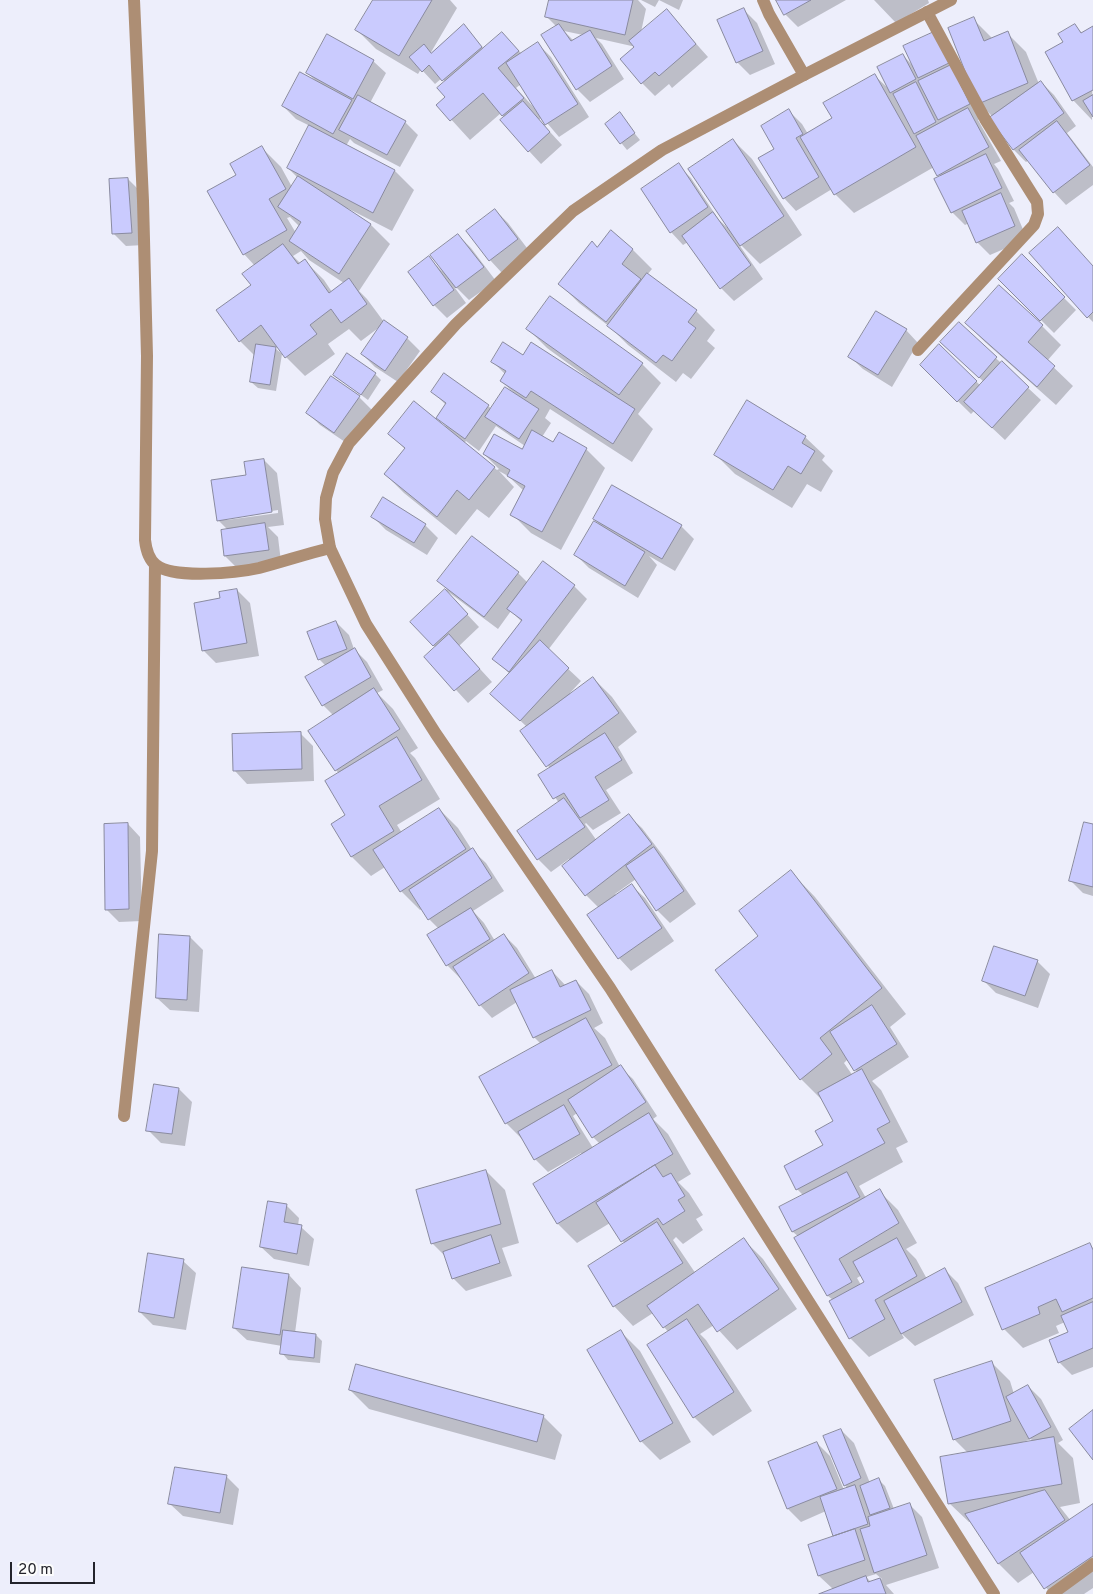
<!DOCTYPE html>
<style>
body{margin:0}
#map{position:relative;width:1093px;height:1594px;overflow:hidden;background:#edeefb;font-family:Overpass,sans-serif}
canvas{display:block}
.scale{position:absolute;left:10px;top:1562px;width:85px;height:22px;box-sizing:border-box;border:2px solid #23232b;border-top:0;padding-left:6px;font-size:15px;line-height:18px;white-space:nowrap;color:#23232b;-webkit-text-stroke:4px #fcfcfc;paint-order:stroke}
</style>
<div id="map">
<canvas width="1093" height="1594"></canvas>
<div class="scale">20 m</div>
</div>
<script>
const c = document.querySelector('canvas').getContext('2d');
c.lineJoin = 'round';
function paint(path, color) {
  c.fillStyle = color;
  c.fill(path, 'evenodd');
}
function strokePath(path, color, width, dash) {
  c.strokeStyle = color;
  c.lineWidth = width;
  c.lineCap = dash ? 'butt' : 'round';
  c.setLineDash(dash || []);
  c.stroke(path);
}
const shadow = new Path2D(`
 M374,0h76l7,8 -27,46 34,-28 20,23 18,-15 20,20 16,-10 13,13 38,60 -30,20 -17,-20 -3,3 23,25 -21,19 -12,-13 -28,-38 -31,27 -32,-35 8,-8 -1,-15 -3,-4 -7,6 -14,-15 -3,5 -42,-25 -19,-19zM521,84l16,27 -21,-23z
 M550,0h88l8,9 -5,23 26,-21 41,46 -36,31 -3,-4 -14,12 -13,-13 -6,-36 -40,-9 6,6 22,35 -34,23 -13,-13 -20,-62 -10,-10zM564,31l19,4 -9,6z
 M641,0h18l-4,7z
 M659,0h24l-4,10z
 M778,0h68l-48,27 -13,-13z
 M874,0h54l1,3 -33,20z
 M744,10l13,13 18,41 -25,11 -13,-13z
 M973,19l19,19 15,-5 19,19 13,32 2,-2 13,13 22,31 -9,7 26,34v18l-27,20 -12,-13 -25,-32 -3,2 -12,-12 -21,-33 -14,-14z
 M1075,26l7,7 11,-6 -1,93 -19,-20 -26,-47 18,-10z
 M935,32l47,85 -4,3 23,41 -7,3 4,5 16,32 -5,2 5,5 13,31 -37,16 -13,-13 -8,-19 -4,2 -13,-13 -11,-34 -7,-11 -80,46 -19,-19 -3,-5 -36,22 -12,-13 -8,-49 13,-38 13,13 6,10 26,-15 40,-44 16,15 13,-35 9,10z
 M373,61l13,12 -16,30 35,19 13,13 -18,32 -46,-24 -4,-4 -4,7 49,25 19,19 -22,41 -45,-23v1l24,16 19,19 -31,47 8,8 17,23 23,16 13,13 -22,31 -23,-15 -13,-13 19,-28 -20,15 -12,-12 -21,15 7,10 -30,22 -19,-19 -8,-11 -3,2 7,6 -6,37 -18,-3 -7,-6 5,-25 -16,-16 15,-75 -11,-12 -6,-79 24,-27 19,19 11,20 6,-9 -10,-10 22,-42 -14,-7 -13,-13 32,-26 -8,-7zM290,217l10,10 -4,6 -9,-15zM301,251l8,9 35,23 -12,9 -8,-12 -19,-19 -4,3 -8,-8z
 M619,114l21,26 -13,10 -21,-26z
 M733,140l19,19 50,76 -42,29 -19,-19 -1,1 23,33 -29,22 -13,-13 -33,-46 -5,3 -12,-13 7,-67 13,13 28,42 11,10z
 M128,179l13,13 3,53 -18,1 -13,-13z
 M495,210l13,13 22,29 -28,21 -12,-13z
 M611,232l22,18 19,19 -5,6 49,36 19,19 -8,11 8,7 -24,31 -8,-6 -7,9 -48,-37 -18,-18 -31,-24 -19,-19 38,-36z
 M458,235l13,13 25,33 -27,19 -13,-13 -1,1 11,15 -19,15 -13,-13 -5,-47 13,13z
 M1022,256l54,54 -22,23 -54,-54z
 M1093,267v55l-5,-5z
 M966,323l76,3 19,19 -14,16 26,25 -17,19 -71,-63z
 M959,324l82,76 -36,40 -31,-29 -3,3 -50,-49 18,-19 42,40 3,-4 -29,-27z
 M528,329l114,35 19,19 -23,31 15,15 -21,33 -82,-53 -5,9 6,5 -9,14 12,7 32,5 19,19 -44,82 -30,-17 -19,-19 12,-23 -16,-15 -9,-5 15,16 -25,31 -12,-9 -21,26 -52,-42 -19,-19 20,-25 -15,-15 56,-8 -9,-8 9,-13 -14,-14 12,-17 48,35 22,-16 -13,-12 4,-7 -13,-13 31,-5 71,28 1,-1 -48,-35zM496,426l29,20 -3,4 -38,4 15,15 -2,1 -33,-27 2,-2 13,10z
 M906,330l12,13 -26,44 -29,-18 -13,-12z
 M375,374l6,6 -13,20 -34,-25z
 M359,397l13,13 -24,34 -28,-19 -13,-13z
 M748,402l57,35 20,19 -3,4 11,11 -12,21 -14,-8 -15,24 -57,-34 -19,-19z
 M264,460l13,13 7,52 -16,2 10,10 3,25 -43,7 -13,-13 -3,-25 6,-1 -10,-10 29,-44zM278,510v3l-51,7v-2z
 M373,517l52,8 13,13 -11,17 -41,-25z
 M594,519l87,7 13,13 -19,32 -26,-15 8,9 -19,33 -49,-30 -13,-13 25,-29z
 M543,563l31,23 13,13 -39,51 33,31 -11,12 1,1 22,-16 19,19 25,35 -19,15 15,26 -27,17 15,23 -28,17 -7,-7 -1,1 12,17 32,-25 13,12 22,29 32,47 -26,19 -13,-13 -21,-31 -21,15 2,2 15,-10 13,12 29,43 -43,30 -12,-13 -20,-50 -13,-13 -17,-36 -18,13 -13,-13 -19,-28 40,-28 -19,-28 10,-6 -23,-42 -22,-21 5,-32 -16,-15 28,-37 -11,-11 -13,18 -51,-38 -1,1 33,35 -20,19 33,36 -24,21 -42,-46 10,-9 -24,-26 35,-33 -8,-8 79,-8 10,10z
 M237,590l13,13 9,53 -43,7 -13,-13 18,-51z
 M336,622l13,13 5,14 13,13 16,28 -6,3 16,16 25,39 -8,5 5,5 25,41 -43,26 5,8 37,-24 19,19 14,22 14,13 18,28 -31,20 11,12 11,18 9,-6 13,13 19,31 16,-8 14,15 10,-5 13,13 14,29 -9,5 11,10 15,29 13,12 24,37 -4,3 15,15 23,40 -13,8 11,11 14,22 -7,4 7,11 -20,14 -7,-7 -3,3 23,34 48,-34 19,19 34,50 -60,41 -23,-25 -14,9 6,6 46,71 -39,25 -19,-19 -25,-84 -16,-20 -20,13 -19,-20 -24,-39 35,-23 -15,-21 -33,20 -19,-19 -24,-40 48,-29 -1,-2 -33,19 -13,-13 -10,-17 -19,-19 35,-79 -7,-7 -17,-35 -25,16 -12,-13 -19,-28 -1,1 -13,-13 -8,-36 -10,-10 -7,-10 -2,1 -19,-19 -16,-24 -14,9 -19,-19 -19,-33 14,-9 -8,-41 -3,-4 -2,-54 -11,-11 3,-39 -7,-7zM577,1113l16,24 7,7 -7,4 -20,-32z
 M300,733l13,13 1,35 -67,3 -12,-13z
 M128,824l12,13 2,84 -23,1 -13,-13z
 M1093,826v70l-10,-3 -13,-13z
 M791,872l24,25 91,117 -16,13 19,30 -37,24 9,9 27,52 -12,6 7,14 -44,24 7,12 13,-7 19,19 19,33 -11,6 10,10 11,20 18,-9 13,13 16,32 -59,31 -14,-13 3,5 -35,19 -19,-19 -17,-38 -5,-4 -32,-57 3,-2 -6,-5 -12,-24 23,-12 -7,-7 27,-43 10,-24 -9,-19 -24,-24 -41,-143zM848,1059l10,14 -5,3 -9,-13zM862,1275l4,7 -5,3 -4,-7z
 M190,937l13,13 -4,62 -29,-2 -13,-12z
 M1037,961l13,13 -12,34 -42,-15 -13,-13z
 M179,1089l13,13 -7,44 -24,-3 -13,-13z
 M486,1171l19,19 14,53 -17,5 10,28 -46,15 -13,-13 -6,-20 -15,-15z
 M286,1205l13,13 -1,8 3,1 13,12 -5,27 -35,-7 -13,-12z
 M1090,1245l3,3v119l-21,8 -12,-12 -9,-22 19,-8 -5,-11 -9,4 3,7 -36,15 -19,-19z
 M183,1261l13,12 -10,57 -33,-5 -13,-13z
 M289,1275l12,13 -6,45 21,2 6,6 -2,22 -32,-3 -6,-7v-7l-35,-6 -13,-12z
 M621,1332l19,19 51,91 -31,18 -19,-19z
 M991,1362l19,19 4,13 14,-8 13,13 22,41 -5,3 15,15 7,45 -20,4 11,14 22,-15v82l-9,6h-33l-17,-22 -16,11 -19,-19 -28,-42h-2l-20,-19 19,-50 -14,-14zM1031,1439l2,3 -12,2v-1z
 M350,1390l193,26 19,19 -7,25 -186,-51z
 M841,1430l13,13 16,40 9,-3 6,6 9,23 15,-5 13,13 17,51 -53,17 8,9h-73l12,-5 -14,-13 -10,-30 26,-9 -9,-26 -25,11 -13,-13 -18,-46 47,-20 13,13 14,34 4,-1 -3,-4zM876,1574l6,5 -11,3 -5,-5z
 M226,1476l13,13 -6,36 -50,-9 -13,-12z`);
const building = new Path2D(`
 M373,0h59l-33,56 -44,-26z
 M549,0h84l-8,35 -80,-18z
 M776,0h35l-27,15z
 M744,8l19,43 -27,12 -19,-43z
 M667,9l29,35 -37,32 -4,-4 -14,12 -21,-25 14,-12 -5,-6z
 M974,17l10,24 24,-10 20,52 -50,21 -30,-76z
 M464,24l18,23 -40,34 -13,-16 -7,7 -13,-15 15,-13 7,9z
 M559,24l12,17 19,-11 22,36 -36,24 -35,-55z
 M1075,24l6,9 12,-7v64l-21,11 -27,-49 18,-10 -5,-8z
 M936,31l15,31 -33,16 -15,-32z
 M502,32l17,19 -21,17 26,30 -22,18 -19,-23 -33,28 -14,-16 9,-8 -8,-9z
 M327,34l47,26 -21,39 -47,-26z
 M538,42l40,62 -33,21 -39,-62z
 M903,54l13,25 -26,14 -13,-26z
 M951,65l19,39 -32,16 -20,-39z
 M300,72l52,28 -19,34 -51,-28z
 M875,74l41,73 -82,48 -34,-58 32,-19 -9,-15z
 M1041,81l23,32 -51,37 -24,-32z
 M916,82l20,40 -22,12 -21,-40z
 M358,95l48,26 -19,34 -48,-25z
 M1093,95v22l-10,-16z
 M523,101l27,31 -22,20 -28,-32z
 M968,108l21,39 -52,29 -21,-40z
 M789,109l14,25 -7,4 23,39 -36,22 -25,-41 16,-9 -13,-23z
 M620,112l15,21 -15,11 -15,-20z
 M1057,121l33,44 -37,28 -34,-43z
 M309,125l86,45 -22,43 -86,-45z
 M733,139l51,77 -44,30 -52,-77z
 M262,146l24,43 -17,10 18,31 -44,25 -36,-64 29,-16 -6,-11z
 M986,154l16,34 -51,25 -17,-34z
 M679,163l29,44 -38,26 -29,-44z
 M298,176l73,48 -32,50 -50,-33 12,-19 -23,-15z
 M128,178l4,55 -20,1 -3,-55z
 M1001,193l14,33 -39,17 -14,-32z
 M495,209l23,30 -29,22 -23,-30z
 M713,212l38,53 -31,24 -38,-53z
 M1058,227l35,39v46l-6,6 -58,-65z
 M611,230l22,19 -11,15 19,15 -35,43 -48,-38 34,-43 5,6z
 M458,234l26,33 -28,21 -26,-33z
 M283,244l15,20 7,-5 24,34 20,-15 18,26 -26,19 -10,-14 -21,16 7,9 -32,24 -24,-33 -22,17 -23,-32 35,-25 -9,-11z
 M1022,254l43,43 -25,24 -42,-42z
 M429,256l25,34 -21,16 -25,-34z
 M647,273l50,37 -9,12 8,6 -24,33 -9,-6 -7,8 -49,-37z
 M999,285l44,40 -15,17 27,24 -18,21 -72,-64z
 M550,296l93,67 -24,32 -93,-66z
 M876,311l31,18 -29,46 -30,-18z
 M384,320l24,17 -23,34 -24,-17z
 M959,322l38,35 -18,21 -39,-36z
 M503,342l20,13 8,-13 104,67 -22,35 -82,-53 -5,7 -26,-17 6,-10 -15,-9z
 M256,344l20,3 -6,38 -20,-3z
 M939,344l38,37 -20,21 -37,-37z
 M347,353l29,20 -15,22 -28,-20z
 M1002,361l27,26 -37,41 -28,-26z
 M444,373l45,32 -24,34 -29,-21 10,-15 -15,-11z
 M331,376l29,20 -26,37 -28,-20z
 M505,387l34,22 -20,30 -34,-22z
 M747,400l59,36 -4,7 13,8 -14,23 -13,-8 -15,24 -59,-35z
 M414,401l81,66 -26,33 -12,-10 -20,27 -53,-43 21,-26 -17,-14z
 M532,430l21,12 6,-10 28,16 -45,84 -32,-17 15,-29 -18,-10 3,-6 -27,-16 11,-20 28,15z
 M264,459l8,53 -55,9 -6,-41 35,-5 -2,-13z
 M612,485l70,40 -20,34 -69,-40z
 M383,497l43,27 -12,19 -43,-26z
 M594,521l51,31 -20,34 -51,-31z
 M265,523l4,27 -45,6 -3,-26z
 M472,536l47,36 -35,45 -47,-36z
 M543,561l32,24 -66,87 -17,-13 30,-39 -15,-11z
 M237,589l10,54 -45,8 -8,-48 26,-5 -1,-6z
 M445,589l23,25 -35,32 -23,-24z
 M336,621l11,28 -29,11 -11,-28z
 M449,634l31,35 -26,22 -30,-34z
 M540,640l29,28 -49,53 -30,-27z
 M355,648l16,29 -49,29 -17,-29z
 M593,677l26,36 -73,54 -26,-36z
 M374,688l26,41 -65,42 -27,-40z
 M301,732l1,37 -69,2 -1,-37z
 M605,733l17,27 -27,17 14,23 -29,18 -16,-25 -11,6 -15,-24z
 M397,737l25,43 -43,26 15,25 -43,26 -20,-33 14,-9 -20,-34z
 M564,798l21,29 -48,33 -20,-29z
 M439,808l27,41 -66,43 -27,-42z
 M629,814l23,30 -67,52 -23,-30z
 M1084,822l9,2v63l-24,-6z
 M128,823l1,86 -24,1 -1,-86z
 M654,847l30,44 -28,20 -30,-45z
 M473,848l19,30 -64,42 -19,-30z
 M791,870l91,118 -62,50 12,16 -32,26 -85,-110 43,-34 -19,-25z
 M632,884l30,44 -44,31 -31,-44z
 M471,908l19,31 -44,27 -19,-31z
 M159,934l31,2 -3,64 -31,-2z
 M504,934l25,39 -50,33 -26,-39z
 M994,946l44,14 -13,36 -43,-15z
 M552,970l8,17 16,-7 15,30 -58,28 -23,-48z
 M872,1005l25,39 -43,27 -24,-39z
 M586,1018l26,47 -107,59 -26,-47z
 M621,1065l25,37 -54,36 -24,-38z
 M862,1069l28,53 -13,7 8,14 -89,47 -12,-24 39,-21 -8,-14 18,-10 -15,-28z
 M154,1084l25,4 -7,46 -26,-3z
 M564,1105l16,29 -46,26 -16,-28z
 M649,1113l24,41 -116,70 -24,-40z
 M655,1165l8,12 8,-4 14,23 -7,4 7,11 -22,14 -5,-7 -37,24 -25,-39z
 M486,1170l15,54 -70,20 -15,-54z
 M847,1172l13,25 -68,35 -13,-25z
 M880,1189l19,34 -60,36 13,23 -25,14 -33,-58z
 M268,1201l19,3 -3,18 18,3 -5,29 -37,-7z
 M657,1222l26,41 -70,44 -25,-41z
 M491,1235l9,28 -48,16 -9,-27z
 M744,1238l35,51 -62,43 -19,-28 -35,24 -16,-22z
 M897,1238l20,38 -42,24 10,19 -36,20 -20,-38 35,-19 -11,-20z
 M1090,1243l3,7v48l-31,14 -6,-13 -18,8 2,7 -38,16 -17,-42z
 M148,1253l36,6 -10,59 -35,-6z
 M242,1267l47,7 -9,61 -47,-7z
 M945,1268l17,34 -61,32 -17,-33z
 M1093,1302v46l-35,15 -9,-23 19,-8 -7,-16z
 M687,1319l47,73 -41,26 -46,-73z
 M283,1330l33,4 -2,24 -34,-4z
 M621,1330l52,93 -33,19 -53,-92z
 M992,1361l19,60 -58,19 -19,-60z
 M356,1364l188,51 -7,27 -188,-52z
 M1028,1385l23,42 -22,12 -23,-42z
 M1093,1410v50l-24,-31z
 M841,1429l20,49 -17,8 -21,-50z
 M1054,1437l8,47 -114,20 -8,-47z
 M817,1442l20,47 -50,20 -19,-47z
 M175,1467l52,8 -7,38 -52,-9z
 M879,1478l11,30 -20,7 -10,-29z
 M855,1485l13,39 -35,12 -13,-39z
 M1045,1490l20,30 -67,44 -33,-50z
 M910,1503l17,52 -53,18 -14,-44 10,-3 -2,-9z
 M1093,1504v52l-49,33 -24,-36z
 M855,1529l10,31 -47,16 -10,-31z
 M866,1576l2,6 12,-4 6,16h-67z`);
const minor = new Path2D(`
 M134,0l9,201 4,155 -2,184c1,9 3,19 11,25 17,14 81,8 103,3 23,-6 47,-14 71,-20
 M763,0l6,14 35,61
 M918,350l116,-125 4,-11 -1,-12 -52,-83 -58,-107
 M124,1116l28,-265 3,-287
 M1052,1594l41,-30`);
const tertiary = new Path2D(`
 M951,0l-147,75 -142,75 -89,61 -117,113 -107,119 -16,30 -7,25 -1,21 5,29 36,76 70,110 174,254 384,606`);
paint(shadow, '#0003');
paint(building, '#cacbfe');
strokePath(building, '#898a9f', 1);
strokePath(minor, '#ad8e74', 12);
strokePath(tertiary, '#ad8e74', 12);
</script>
